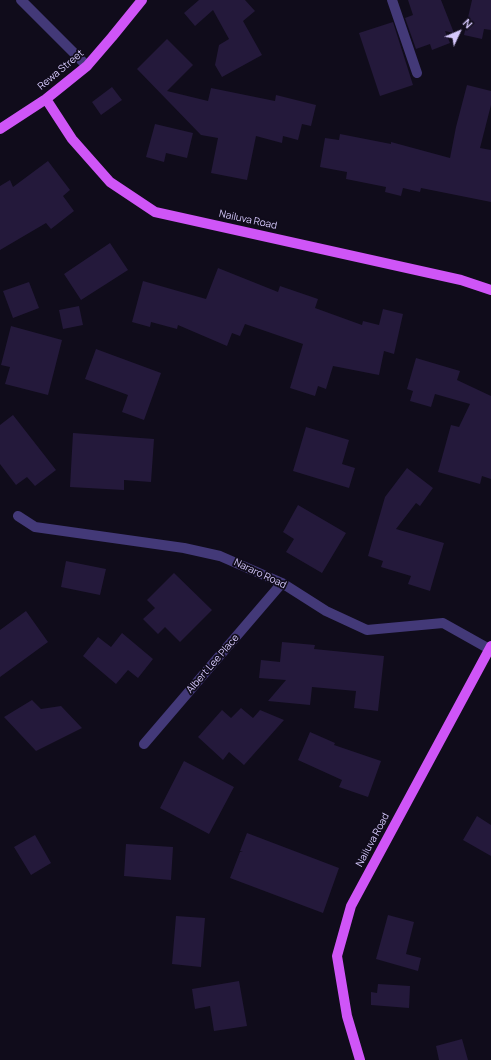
<!DOCTYPE html>
<style>
body{margin:0}
#map{position:relative;width:491px;height:1060px;overflow:hidden;background:#100c1b;font-family:Manrope,sans-serif}
canvas{display:block}
.north{position:absolute;left:439px;top:12px;width:40px;height:40px;-webkit-text-stroke:3px #100c1b;paint-order:stroke;rotate:46deg;font-size:11px;font-weight:700;line-height:16px;text-align:center;color:#d5c8fc}
.north::after{content:'';display:block;margin:auto;width:14px;height:18px;background:#d5c8fc;clip-path:polygon(50% 0,100% 100%,50% 72%,0 100%)}
</style>
<div id="map">
<canvas width="491" height="1060"></canvas>
<div class="north">N</div>
</div>
<script>
const c = document.querySelector('canvas').getContext('2d');
c.lineJoin = 'round';
function paint(path, color) {
  c.fillStyle = color;
  c.fill(path, 'evenodd');
}
function strokePath(path, color, width, dash) {
  c.strokeStyle = color;
  c.lineWidth = width;
  c.lineCap = dash ? 'butt' : 'round';
  c.setLineDash(dash || []);
  c.stroke(path);
}
function write(font, color, halo, rows, align = 'center') {
  c.font = font + ' Manrope,sans-serif';
  c.lineWidth = 3.5;
  c.setLineDash([]);
  c.textBaseline = 'middle';
  c.strokeStyle = halo;
  c.fillStyle = color;
  for (const [text, x, y, turn = 0] of rows) {
    c.save();
    c.translate(x, y);
    c.rotate((+turn || 0) * Math.PI / 180);
    c.textAlign = isNaN(turn) ? turn : align;
    if (halo) c.strokeText(text, 0, 0);
    c.fillText(text, 0, 0);
    c.restore();
  }
}
const building = new Path2D(`
 M199,0h46l10,11 -12,10 19,34 -40,22 -7,-12 4,-20 10,-6 -16,-29 -18,16 -11,-13z
 M408,0h33l13,33 -9,-2 5,12 -18,7 -2,-6 -14,5 -11,-31 8,-3z
 M472,0h19v30l-7,-1 -2,10 -18,-4z
 M393,22l20,63 -33,11 -21,-63z
 M167,39l26,26 -26,26 41,10 3,-13 64,13 1,-6 40,10 -5,21 -9,-2 -4,16 -15,-4 -1,7 -26,-7 -9,44 -36,-7 7,-35 -17,-3 -64,-66z
 M467,85l24,6v14l-11,43 11,2v52l-70,-14 -1,4 -17,-4 -2,8 -16,-4 1,-5 -40,-8 1,-7 -27,-5 5,-29 14,2 1,-6 51,10v-2l59,16 6,-31z
 M112,87l10,13 -21,15 -9,-13z
 M155,124l38,9 -6,25 -21,-5 -2,9 -18,-5z
 M48,161l22,29 -7,6 11,15 -23,18 -5,-6 -46,27v-64l10,-6 3,7z
 M110,243l18,27 -47,30 -17,-26z
 M218,268l60,24 2,-6 38,13 -3,9 47,17 1,-4 16,4 4,-16 20,5 -9,40 -10,-3 -5,24 -46,-9 -7,23 -8,-3 -3,10 -25,-8 13,-44 -58,-20 -5,12 -8,-3 -5,13 -49,-21 -1,4 -26,-7 -1,5 -18,-5 11,-41 63,18z
 M29,282l10,26 -26,10 -10,-27z
 M79,306l4,19 -20,4 -4,-19z
 M11,326l51,14 -14,55 -43,-11 5,-17 -9,-2z
 M96,349l65,24 -17,47 -22,-8 6,-17 -43,-16z
 M416,358l44,13 -3,9 34,16v83l-9,-3 -2,8 -42,-12 13,-47 8,2 11,-23 -35,-10 -4,13 -21,-6 3,-10 -6,-2z
 M13,415l43,55 -21,16 -8,-9 -11,8 -16,-21v-39z
 M306,427l43,13 -7,24 13,4 -6,20 -56,-17z
 M73,433l81,6 -3,43 -27,-2v10l-54,-3z
 M407,468l26,20 -13,18 -4,-3 -20,26 48,14 -14,48 -22,-7 3,-8 -30,-9 2,-6 -15,-5 17,-59z
 M298,505l48,28 -24,40 -36,-21 8,-13 -11,-7z
 M66,561l40,8 -6,26 -39,-8z
 M174,573l38,37 -32,32 -15,-15 -7,7 -15,-15 12,-11 -8,-8z
 M26,611l22,31 -48,35v-47z
 M122,633l31,26 -15,19 -10,-8 -12,14 -33,-28 15,-19 13,10z
 M282,642l33,3 -1,4 70,7 -6,55 -24,-3 2,-17 -44,-4 -2,18 -42,-4 18,-21 -27,-2 2,-18 19,2z
 M32,700l9,9 20,-3 21,22 -46,23 -32,-34z
 M241,708l12,10 7,-8 24,10 -40,45 -15,-13 -6,8 -25,-23 24,-27 9,8z
 M310,732l25,11 -1,2 47,16 -13,36 -29,-10 3,-7 -44,-20z
 M184,761l50,26 -25,47 -49,-26z
 M477,816l14,9v31l-28,-16z
 M247,833l92,35 -16,45 -93,-35 10,-26h3l-3,-1z
 M35,835l16,28 -20,12 -17,-28z
 M126,844l47,3 -2,33 -47,-4z
 M388,915l26,7 -8,32 15,4 -3,13 -42,-12z
 M176,916l29,2 -4,49 -29,-3z
 M239,981l8,45 -33,5 -4,-25 -15,3 -3,-20z
 M378,984l32,2 -1,22 -38,-3v-13l6,1z
 M462,1039l6,21h-29l-3,-14z`);
const minor = new Path2D(`
 M21,0l66,66
 M392,0l25,73
 M18,516l17,11 149,21 36,8 62,27 44,28 41,19 76,-7 48,27
 M144,744l138,-161`);
const major = new Path2D(`
 M46,99l26,40 38,43 45,30 306,68 30,10
 M0,129l46,-30 41,-33 25,-29 30,-37
 M360,1060l-13,-44 -10,-60 14,-50 140,-260`);
const streetNames = [
 ["Rewa Street",61,70,-40],
 ["Nailuva Road",248,220,12],
 ["Nararo Road",260,574,25],
 ["Albert Lee Place",213,664,-49],
 ["Nailuva Road",373,840,-62]
];
paint(building, '#24193b');
strokePath(minor, '#433978', 10);
strokePath(major, '#cf55f7', 10);
write('10px', '#d5c8fc', '#100c1b', streetNames);
</script>
